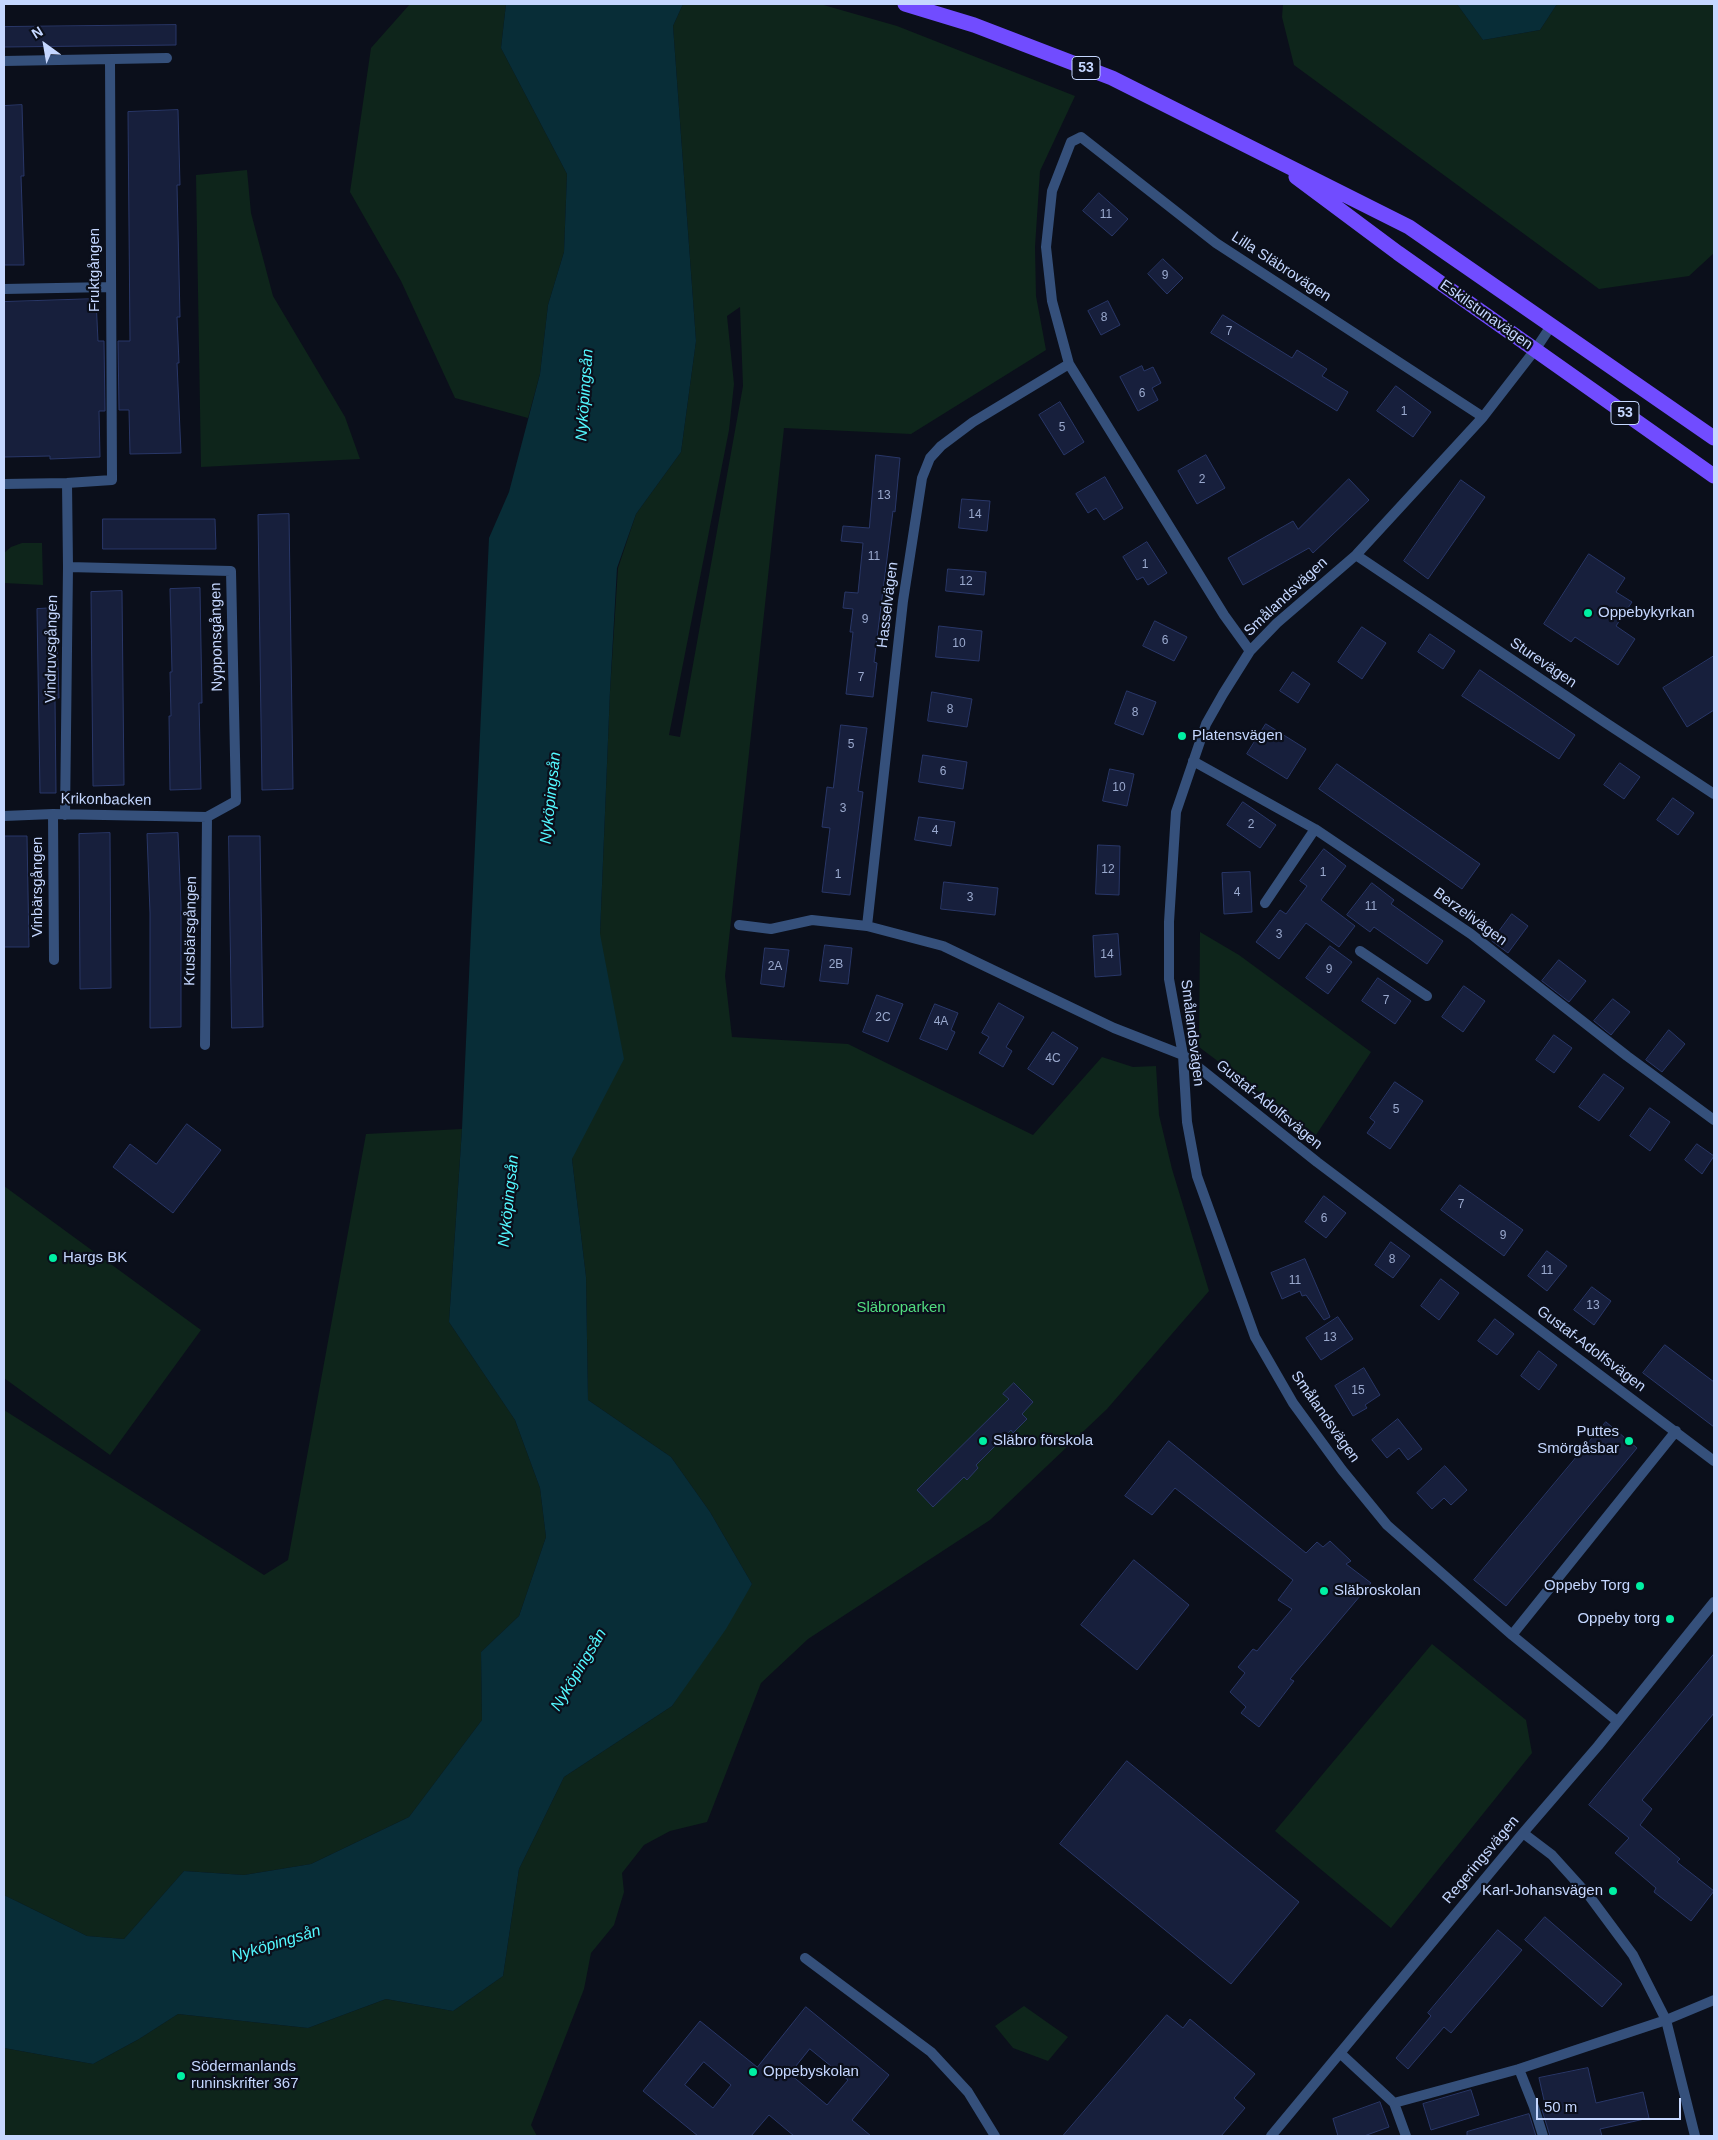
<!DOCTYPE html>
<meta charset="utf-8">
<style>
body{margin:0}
#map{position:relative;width:1718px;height:2140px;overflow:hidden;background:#0b0f1b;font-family:Arial,sans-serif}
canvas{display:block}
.frame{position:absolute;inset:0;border:5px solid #c5d7ff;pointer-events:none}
.north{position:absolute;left:20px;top:20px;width:50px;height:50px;-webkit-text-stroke:4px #0b0f1b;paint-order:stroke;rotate:328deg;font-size:14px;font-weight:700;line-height:20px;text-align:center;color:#c5d7ff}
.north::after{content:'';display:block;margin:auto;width:18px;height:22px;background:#c5d7ff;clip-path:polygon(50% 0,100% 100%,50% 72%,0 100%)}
.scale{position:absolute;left:1536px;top:2098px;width:145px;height:22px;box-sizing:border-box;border:2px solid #c5d7ff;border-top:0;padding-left:6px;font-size:15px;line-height:18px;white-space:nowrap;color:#c5d7ff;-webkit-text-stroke:4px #0b0f1b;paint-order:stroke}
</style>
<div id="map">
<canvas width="1718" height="2140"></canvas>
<div class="frame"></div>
<div class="north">N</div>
<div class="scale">50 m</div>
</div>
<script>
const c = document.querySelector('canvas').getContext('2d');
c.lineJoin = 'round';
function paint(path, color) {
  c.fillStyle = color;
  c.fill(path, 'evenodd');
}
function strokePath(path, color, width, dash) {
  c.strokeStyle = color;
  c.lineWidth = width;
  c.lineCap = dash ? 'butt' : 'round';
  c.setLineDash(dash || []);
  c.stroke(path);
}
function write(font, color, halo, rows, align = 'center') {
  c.font = font + ' Arial,sans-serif';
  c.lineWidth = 4.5;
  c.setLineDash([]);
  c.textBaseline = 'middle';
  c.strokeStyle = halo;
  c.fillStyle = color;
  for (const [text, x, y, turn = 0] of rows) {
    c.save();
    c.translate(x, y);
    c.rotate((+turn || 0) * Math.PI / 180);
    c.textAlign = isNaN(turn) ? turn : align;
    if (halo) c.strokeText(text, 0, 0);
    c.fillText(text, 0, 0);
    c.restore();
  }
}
const green = new Path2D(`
 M410,4h96l-5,44 66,126 -3,78 -16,53 -8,69 -12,44 -73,-20 -54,-117 -51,-89 21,-144z
 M683,4h137l77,22 178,70 -35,75 -5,76 1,49 10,54 -135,84 -127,-6 -59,548 7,61 116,7 185,91 69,-78 31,10 23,-1 3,49 13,54 37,122 -102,118 -117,111 -182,119 -47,44 -54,139 -37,9 -26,14 -22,28 2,19 -10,33 -23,28 -7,36 -53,136 6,11h-533v-88l89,16 46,-25 39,-25 130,14 78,-29 67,12 50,-35 16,-107 45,-92 108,-71 80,-122 -42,-72 -39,-55 -83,-57 -2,-123 -14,-118 28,-225 10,-243 8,-123 18,-54 45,-62 15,-111 -23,-315zM740,307l3,79 -63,351 -11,-2 60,-305 5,-46 -7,-68z
 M1283,4h174l26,36 57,-10 17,-26h157v249l-25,23 -90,13 -305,-224 -12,-48z
 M247,170l4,43 22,83 72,121 15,42 -159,8 -5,-292z
 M22,543h20l1,42 -39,-2v-30l7,-6z
 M1200,932l39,23 132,97 -55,83 -117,-88z
 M462,1129l-13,193 66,98 25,68 6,49 -27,79 -38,36 1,68 -73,97 -98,47 -67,11 -60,-4 -60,68 -37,-3 -83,-41v-485l260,165 24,-15 78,-426z
 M4,1186l197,144 -91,125 -106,-77z
 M1432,1644l94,76 6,33 -141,175 -116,-97z
 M1024,2006l44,31 -20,24 -35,-13 -18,-22z`);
const water = new Path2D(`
 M506,4h177l-10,22 23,315 -15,111 -45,62 -19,54 -7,123 -10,243 24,125 -52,100 14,118 2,123 83,57 39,55 42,72 -26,45 -54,77 -108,71 -45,92 -16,107 -50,35 -67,-12 -78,29 -130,-14 -39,25 -46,25 -89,-16v-153l83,41 37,3 60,-68 60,4 67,-11 98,-47 73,-97 -1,-68 38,-36 27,-79 -6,-49 -25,-68 -66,-98 13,-193 27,-591 20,-46 31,-118 8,-69 16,-53 3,-78 -66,-126z
 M1457,4h100l-17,26 -57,10z`);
const building = new Path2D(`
 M176,25v20l-172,2v-20z
 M22,105l2,71h-3l3,89h-20v-159z
 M178,110l2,75h-3l3,132h-3l2,46h-2l4,90 -51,1 -1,-44h-10l-1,-69h12l-2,-229z
 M1099,193l29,26 -16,17 -29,-25z
 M1163,259l20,19 -16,16 -19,-20z
 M96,299l2,42h6l1,70h-6l1,46 -50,2v-3l-46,1v-155z
 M1108,301l12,24 -19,10 -13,-24z
 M1223,315l69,43 5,-8 30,19 -5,7 26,16 -11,19 -126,-78z
 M1142,366l2,5 9,-4 8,16 -9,5 6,12 -20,11 -18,-34z
 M1396,386l35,26 -18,25 -36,-26z
 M1060,402l24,40 -20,13 -25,-40z
 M876,455l24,3 -5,54 -2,-1 -19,151 3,1 -4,34 -27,-3 7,-62h-3l3,-23 -10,-1 2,-16 13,1 5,-50 -22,-2 2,-15 26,2z
 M1206,455l19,33 -28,16 -19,-33z
 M1105,477l18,31 -19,12 -8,-12 -8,5 -12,-19z
 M1349,479l20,21 -56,53 -4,-5 -66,37 -15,-27 65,-37 5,8z
 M1461,480l24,17 -57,82 -24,-18z
 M962,499l28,2 -3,30 -28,-3z
 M289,514l4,275 -31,1 -4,-275z
 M103,519h112l1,30h-113z
 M1147,542l20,31 -19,12 -5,-8 -6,3 -14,-23z
 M1589,554l36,24 -9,14 16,10 -16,24 19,13 -17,26 -43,-28 -4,5 -27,-18z
 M948,569l38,3 -2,23 -38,-4z
 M200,588l2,115h-3l2,86 -31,1 -1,-74h2l-1,-44h2l-2,-83z
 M122,591l2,194 -31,1 -2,-194z
 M56,608l3,90h-4l1,95h-16l-3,-184z
 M1155,621l32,16 -13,24 -31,-15z
 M939,626l43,5 -3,30 -43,-4z
 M1362,627l24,16 -24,36 -24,-17z
 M1430,634l25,17 -12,18 -25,-17z
 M1714,656v54l-27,17 -24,-39z
 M1480,670l95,65 -16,24 -97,-63z
 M1293,672l17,12 -12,19 -18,-12z
 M1127,691l29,11 -13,33 -28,-11z
 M932,692l40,7 -5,28 -39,-6z
 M1266,724l40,25 -19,30 -40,-25z
 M841,725l26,3 -9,63 5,1 -13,103 -28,-3 8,-64 -8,-1 5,-40 6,1z
 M923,755l44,7 -4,27 -44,-7z
 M1620,763l20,14 -16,22 -20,-14z
 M1337,764l143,100 -18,25 -143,-100z
 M1110,769l24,5 -7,32 -24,-5z
 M1673,798l21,15 -16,22 -21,-15z
 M1243,802l33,23 -16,23 -33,-23z
 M919,817l36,5 -4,24 -36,-6z
 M110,833l1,155 -31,1 -1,-155z
 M178,833l3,72v122l-31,1v-115l-3,-79z
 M4,836h23l2,111h-25z
 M229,836h31l3,191 -31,1z
 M1098,845l22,1 -1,49 -23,-1z
 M1324,849l22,17 -25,34 34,26 -16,21 -33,-24 -27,36 -23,-17 24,-32 6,4 21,-28 -7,-5z
 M1250,872l2,40 -28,2 -2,-41z
 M944,882l54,6 -3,27 -54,-6z
 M1372,883l22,17 -3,4 52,37 -16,23 -53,-37 -4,5 -23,-17z
 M1512,914l16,12 -20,27 -16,-12z
 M1118,934l3,41 -26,2 -2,-41z
 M825,945l27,3 -4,36 -28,-3z
 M1330,946l22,16 -24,32 -22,-16z
 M765,948l24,2 -5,37 -23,-3z
 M1559,960l27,21 -17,21 -27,-21z
 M1378,978l33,23 -16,23 -33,-23z
 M1464,986l21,15 -22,31 -21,-15z
 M877,995l26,9 -15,38 -25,-10z
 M1613,999l17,13 -19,23 -17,-14z
 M999,1003l25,14 -18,30 6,4 -9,16 -24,-14 10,-16 -7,-4z
 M935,1004l23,9 -7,17 4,2 -8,18 -27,-11z
 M1669,1030l16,14 -23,28 -16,-12z
 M1053,1032l25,16 -25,37 -25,-16z
 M1554,1035l18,13 -18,25 -18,-13z
 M1604,1074l20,14 -25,33 -20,-14z
 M1395,1082l28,19 -33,48 -23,-16 8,-11 -5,-4z
 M1650,1108l20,14 -20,29 -20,-15z
 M187,1124l34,26 -48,63 -60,-46 17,-23 26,20z
 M1697,1144l17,12 -12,18 -17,-14z
 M1460,1185l63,45 -19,26 -63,-46z
 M1324,1196l22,17 -20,25 -21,-16z
 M1391,1242l19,14 -17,22 -18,-13z
 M1547,1251l20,15 -20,25 -19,-15z
 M1305,1259l25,58 -6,3 -18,-25 -4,1 -2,-5 -18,8 -11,-26z
 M1441,1279l18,14 -20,27 -18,-14z
 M1592,1287l19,14 -17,24 -20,-15z
 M1338,1317l15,22 -32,21 -15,-22z
 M1495,1319l19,15 -17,21 -19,-14z
 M1665,1345l49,37v45l-71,-54z
 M1539,1351l18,14 -18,25 -18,-14z
 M1364,1368l16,27 -15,10 2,3 -14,8 -18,-30z
 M1014,1383l19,19 -11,12 5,5 -14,14 -2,-3 -35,35 2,3 -11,12 -3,-3 -31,30 -16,-17 92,-91 -6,-5z
 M1398,1419l24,30 -14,11 -9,-12 -12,10 -15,-18z
 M1606,1422l31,26 -131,158 -32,-26z
 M1169,1441l137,112 11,-11 6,5 7,-6 21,20 -5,3 25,19 -81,96 4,2 -35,46 -18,-14 5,-6 -16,-15 15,-19 -7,-6 15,-18 4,2 35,-42 -14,-9 15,-20 -118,-92 -23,27 -27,-19z
 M1445,1466l22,24 -16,15 -7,-7 -12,11 -15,-16z
 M1134,1560l55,45 -52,65 -56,-45z
 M1714,1654v59l-72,87 10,9 -12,16 40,34 -3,3 37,29 -23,30 -37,-29 2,-4 -41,-35 14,-15 -40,-33z
 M1127,1761l172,141 -68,82 -171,-140z
 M1545,1917l77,67 -20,23 -77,-67z
 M1498,1930l24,20 -71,83 -7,-6 -36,42 -12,-11 35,-42 -3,-3z
 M806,2007l83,68 -37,45 19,16h-77l-25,-21 -18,21h-53l-55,-45 57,-70 57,46zM810,2049l38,31 -21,25 -37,-31zM704,2062l27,23 -18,23 -28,-23z
 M1167,2015l16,13 7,-9 65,55 -21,24 11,10 -24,28h-158z
 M1588,2068l8,35 47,-11 6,26 -49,11 2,7h-52l-8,-26 4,-1 -7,-31z
 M1471,2090l8,25 -48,15 -8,-26z
 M1380,2102l9,25 -25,9h-26l-5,-17z
 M1529,2114l7,22h-69v-4z`);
const street = new Path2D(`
 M4,61l163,-3
 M4,289l106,-2
 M1551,326l-16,24 -52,67 -127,138 -79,68 -27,28 -27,43 -17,30 -30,88 -7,110v57l14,76 4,67 10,54 58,161 38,66 49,67 45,55 125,110 105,86
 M4,484l63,-1 45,-3 -2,-420
 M1356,555l250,168 108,71
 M1250,651l-26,-36 -155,-251 -17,-63 -6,-54 6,-56 19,-49 10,-5 135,106 267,174
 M1193,761l122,68 156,105 156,122 87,64
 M53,814l1,146
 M65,815l3,-248 -1,-84
 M4,816l49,-2 154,3 29,-16 -5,-230 -163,-4
 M1265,903l50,-74
 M739,925l32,4 41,-9 55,6 76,20 171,82 69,27 134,107 397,299
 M867,926l36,-325 19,-123 8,-20 11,-12 32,-24 96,-58
 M1360,951l67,45
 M205,1045l2,-228
 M1512,1635l164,-204
 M1523,1833l29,22 38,42 43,58 33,65 29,116
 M805,1958l126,94 37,40 27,44
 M1340,2053l54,50 125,-34 147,-49 48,-20
 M1519,2069l15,38 9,29
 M1394,2103l12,33
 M1271,2136l252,-303 75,-87 116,-144`);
const primary = new Path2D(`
 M905,4l69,21 138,53 297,149 305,211
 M1296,177l102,76 316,223`);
const markers = [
 [1588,613,5,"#00f0a3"],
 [1182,736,5,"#00f0a3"],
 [53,1258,5,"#00f0a3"],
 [983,1441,5,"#00f0a3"],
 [1629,1441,5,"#00f0a3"],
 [1640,1586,5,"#00f0a3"],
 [1324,1591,5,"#00f0a3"],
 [1670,1619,5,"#00f0a3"],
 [1613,1891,5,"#00f0a3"],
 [753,2072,5,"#00f0a3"],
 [181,2076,5,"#00f0a3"]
];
const numberNames = [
 ["11",1106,215],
 ["9",1165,276],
 ["8",1104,318],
 ["7",1229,332],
 ["6",1142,394],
 ["1",1404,412],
 ["5",1062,428],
 ["2",1202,480],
 ["13",884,496],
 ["14",975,515],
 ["11",874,557],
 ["1",1145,565],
 ["12",966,582],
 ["9",865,620],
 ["6",1165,641],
 ["10",959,644],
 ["7",861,678],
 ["8",950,710],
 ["8",1135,713],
 ["5",851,745],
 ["6",943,772],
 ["10",1119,788],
 ["3",843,809],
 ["2",1251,825],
 ["4",935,831],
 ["12",1108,870],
 ["1",1323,873],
 ["1",838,875],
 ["4",1237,893],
 ["3",970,898],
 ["11",1371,907],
 ["3",1279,935],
 ["14",1107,955],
 ["2B",836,965],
 ["2A",775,967],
 ["9",1329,970],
 ["7",1386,1001],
 ["2C",883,1018],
 ["4A",941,1022],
 ["4C",1053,1059],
 ["5",1396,1110],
 ["7",1461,1205],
 ["6",1324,1219],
 ["9",1503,1236],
 ["8",1392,1260],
 ["11",1547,1271],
 ["11",1295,1281],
 ["13",1593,1306],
 ["13",1330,1338],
 ["15",1358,1391]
];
const shields = [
 [1086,68,28],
 [1625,413,28]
];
const shieldNames = [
 ["53",1086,68],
 ["53",1625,413]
];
const streetNames = [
 ["Lilla Släbrovägen",1281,267,33],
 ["Fruktgången",95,270,-90],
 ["Eskilstunavägen",1486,315,35],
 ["Smålandsvägen",1286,597,-43],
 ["Hasselvägen",888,605,-83],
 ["Nypponsgången",217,637,-91],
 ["Vindruvsgången",52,649,-89],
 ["Sturevägen",1543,663,34],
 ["Krikonbacken",106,800,1],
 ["Vinbärsgången",38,887,-90],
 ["Berzelivägen",1470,917,36],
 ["Krusbärsgången",191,931,-89],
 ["Smålandsvägen",1192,1033,83],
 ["Gustaf-Adolfsvägen",1269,1105,39],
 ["Gustaf-Adolfsvägen",1591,1349,37],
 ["Smålandsvägen",1325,1417,55],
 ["Regeringsvägen",1481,1860,-50]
];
const poiNames = [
 ["Oppebykyrkan",1598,613],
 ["Platensvägen",1192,736],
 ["Hargs BK",63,1258],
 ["Puttes",1619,1432,"right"],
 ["Smörgåsbar",1619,1449,"right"],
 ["Släbro förskola",993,1441],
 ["Oppeby Torg",1630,1586,"right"],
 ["Släbroskolan",1334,1591],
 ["Oppeby torg",1660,1619,"right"],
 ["Karl-Johansvägen",1603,1891,"right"],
 ["Södermanlands",191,2067],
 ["runinskrifter 367",191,2084],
 ["Oppebyskolan",763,2072]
];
const parkNames = [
 ["Släbroparken",901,1308]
];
const waterNames = [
 ["Nyköpingsån",585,395,-86],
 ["Nyköpingsån",551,798,-84],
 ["Nyköpingsån",509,1201,-84],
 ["Nyköpingsån",579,1670,-59],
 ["Nyköpingsån",276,1944,-17]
];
paint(green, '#0e251b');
paint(water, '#082d37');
paint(building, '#171f3c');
strokePath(building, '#293768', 1);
strokePath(street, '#35507b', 10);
strokePath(primary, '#714cff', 15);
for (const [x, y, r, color] of markers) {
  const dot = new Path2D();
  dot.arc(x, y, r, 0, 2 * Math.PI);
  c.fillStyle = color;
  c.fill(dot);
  strokePath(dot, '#0b0f1b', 2);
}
write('12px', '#9aa9ce', null, numberNames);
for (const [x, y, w] of shields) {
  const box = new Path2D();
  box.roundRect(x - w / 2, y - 11.5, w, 23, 4);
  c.fillStyle = '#0b0f1b';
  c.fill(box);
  strokePath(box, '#c5d7ff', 1);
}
write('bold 14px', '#c5d7ff', null, shieldNames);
write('15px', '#c5d7ff', '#0b0f1b', streetNames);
write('15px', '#c5d7ff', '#0b0f1b', poiNames, 'left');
write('15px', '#52de80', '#0b0f1b', parkNames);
write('italic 16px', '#53f8ff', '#0b0f1b', waterNames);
</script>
